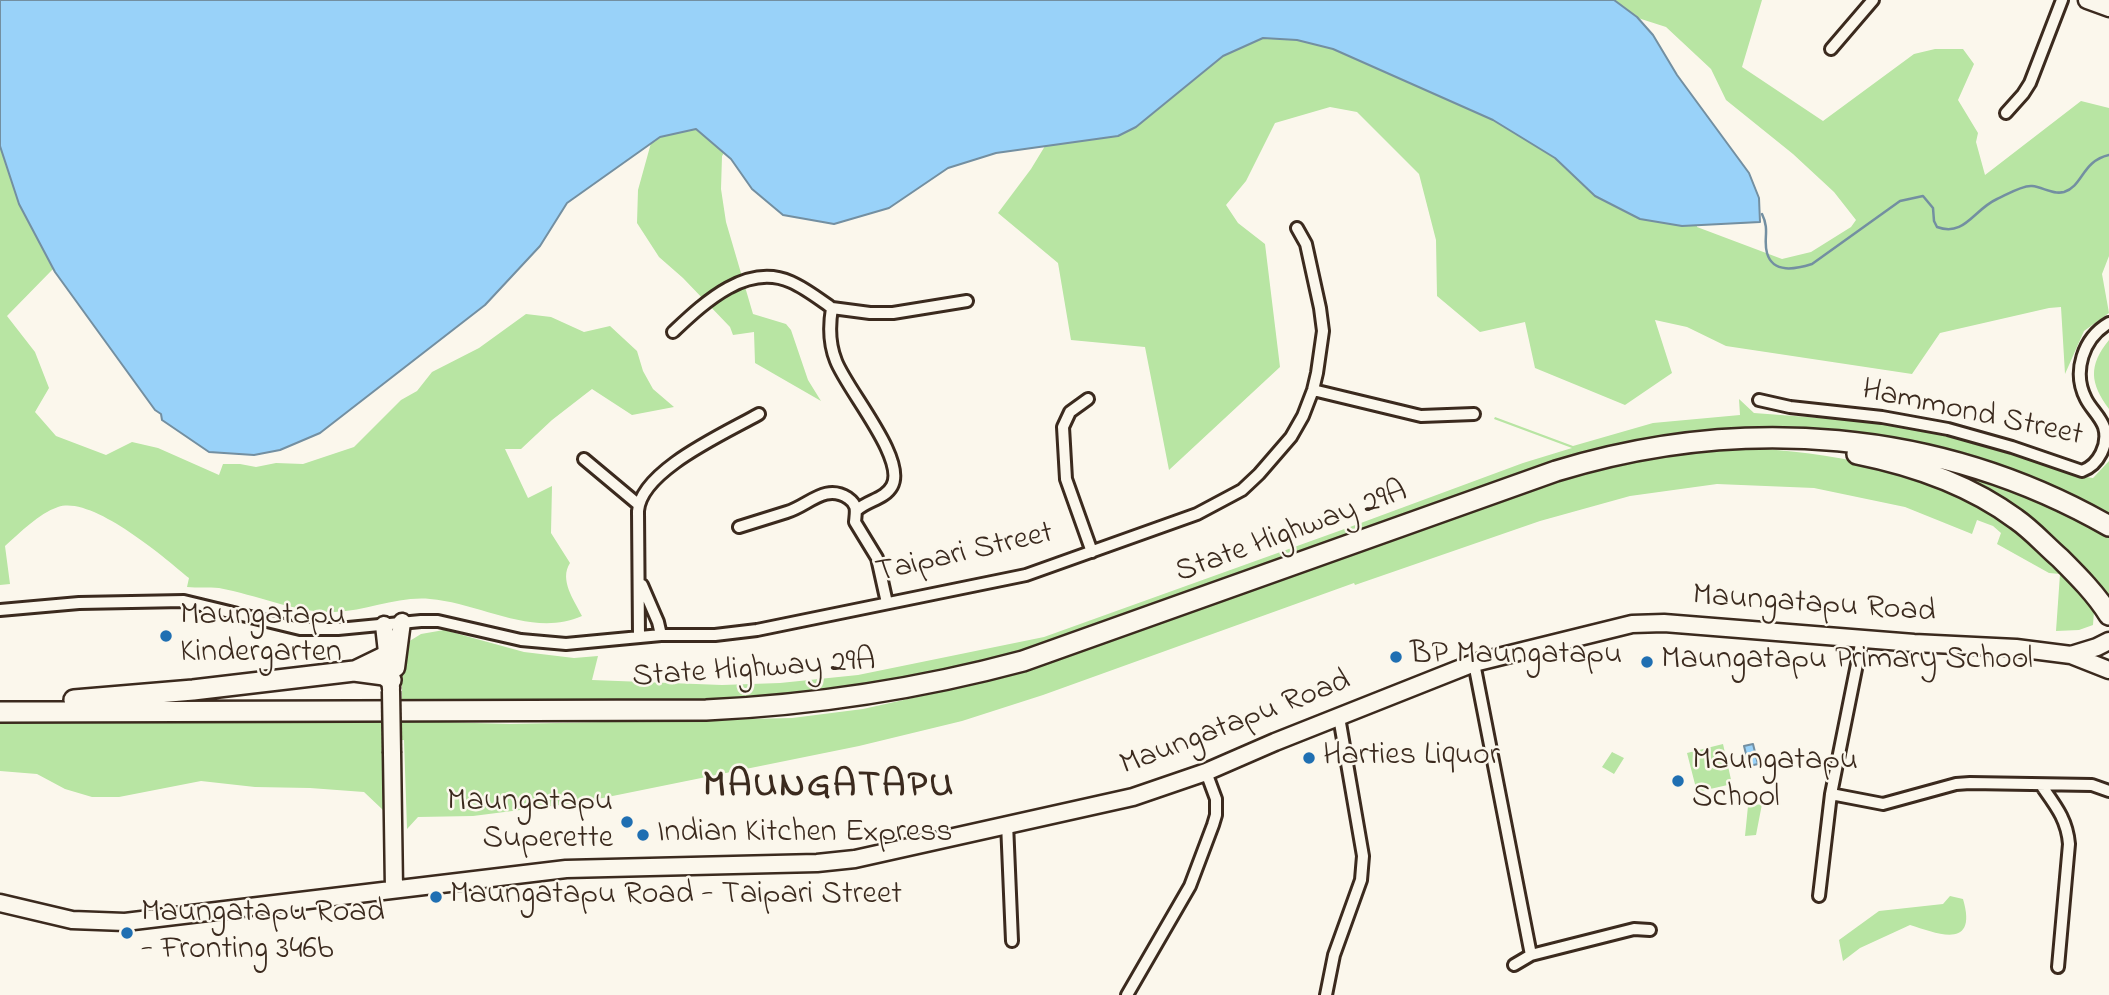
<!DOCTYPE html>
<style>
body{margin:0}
canvas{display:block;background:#fbf7ec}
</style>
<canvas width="2109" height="995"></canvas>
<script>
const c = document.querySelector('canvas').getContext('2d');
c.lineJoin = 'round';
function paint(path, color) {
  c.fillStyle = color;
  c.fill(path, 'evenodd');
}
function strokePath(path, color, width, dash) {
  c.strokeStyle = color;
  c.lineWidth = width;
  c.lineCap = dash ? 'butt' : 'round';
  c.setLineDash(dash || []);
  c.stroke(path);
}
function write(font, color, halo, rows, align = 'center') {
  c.font = font + ' "Indie Flower",sans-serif';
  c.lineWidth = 5;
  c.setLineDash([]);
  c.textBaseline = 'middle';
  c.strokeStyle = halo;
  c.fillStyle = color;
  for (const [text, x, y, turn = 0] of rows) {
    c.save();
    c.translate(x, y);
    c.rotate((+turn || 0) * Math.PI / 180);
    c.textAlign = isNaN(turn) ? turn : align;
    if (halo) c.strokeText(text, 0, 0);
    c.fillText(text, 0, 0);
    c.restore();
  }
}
const green = new Path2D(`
 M1488,0l261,223 -52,2v2l85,32 29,-7 40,-25 5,-7 -22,-28 -41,-38 -67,-54 -15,-31 -45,-42 -28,-9 15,17 24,40 72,98 10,25 -248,-198h251l-20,67 81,54 91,-67 21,-5h28l11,15 -16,36 20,33 -2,9 9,33 96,-74 28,7v148l-7,18 7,39 -25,18 -19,43 -4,-67 -12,1 -109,25 -28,41 -186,-28 -39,-19 -32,-7 17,53 -47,32 -90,-37 -10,-46 -45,10 -43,-36 -1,-56 -17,-66 -62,-62 -27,-5 -55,16 -29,58 -20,24 12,18 27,21 15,123 -111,103 -24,-123 -74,-7 -13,-77 -60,-50 33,-44 14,-23 -49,7 -48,15 -59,40 -55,16 -51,-9 -31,-26 340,-132z
 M696,129l28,24 -2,3 -1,33 5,33 27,92 33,10 5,6 17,50 13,21 -66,-38 -1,-31 -21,3 -3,-8 -47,-49 -24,-21 -22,-34 1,-33 13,-47 9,-6z
 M0,146l19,58 34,65 -46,47 28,36 14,36 -14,24 21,24 50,19 26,-13 26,6 61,27 4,-11h17l16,3 20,-4 27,1 51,-17 47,-47 16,-9 15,-19 47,-24 47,-34 25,3 33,15 26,-6 27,25 6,20 10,18 21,18 -42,8 -40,-26 -40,31 -31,29h-16l23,49 24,-12 -1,47 19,30c-11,17 4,37 12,53 -49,22 -102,-13 -152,-17 -32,-3 -63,12 -95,13 -40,1 -77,-17 -116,-24 -10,-1 -22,0 -32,-1l2,-9c-24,-20 -97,-83 -131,-71 -20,7 -37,25 -53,39l5,38 -10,1z
 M2109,340v69c-19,-26 -21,-43 0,-69z
 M1739,399l15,14 147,11 107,25 71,27 14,2 16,-17v53l-69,-34 -77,-26 -76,-14 -113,-11 -32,-1 -62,4 -84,18 -50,16 -533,193 -218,40 -393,6v-33l6,-30 13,-8 23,-4 80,22 50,6 24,-2 -6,24 130,5 58,-2 78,-8 186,-38 306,-110 173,-64 49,-15 -78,-29 1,-2 78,29 80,-23 87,-8z
 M1872,448l137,39 100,49v69l-75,-78z
 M1764,449c80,6 166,22 234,69 37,25 68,59 96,93l-1,14 -14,5 -23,1 4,-57 -11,-1 -52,-29 4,-11 -8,-7 -16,-6 -5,14 -67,-27 -91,-19 -97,-4 -87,12 -90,25 -185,64 -1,-2 -311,112 -81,26 -103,25 -276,56 -110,14 -55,1 -11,12 -3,-89h-21v70l-19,-18 -54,-4 -55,-1 -54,-6 -82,16h-27l-27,-8 -28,-15 -37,-3v-48l199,-3 203,1 108,3 282,-6 71,-9 81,-18 114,-31 462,-167 91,-28 100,-14z
 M1723,744l9,40 -35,8 -10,-39z
 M1612,752l12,6 -10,16 -12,-7z
 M1762,804l-6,31 -11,1 3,-30z
 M1950,896l13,3c15,51 -25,35 -53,26l-50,23 -17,13 -4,-21 40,-29 64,-7z`);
const water = new Path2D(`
 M0,0h1614l23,17 16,18 24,40 72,98 10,25 1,24 -78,4 -42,-7 -45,-23 -40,-38 -62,-38 -160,-71 -36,-9 -34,-2 -40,18 -87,71 -18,9 -122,17 -48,15 -59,40 -55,16 -51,-9 -31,-26 -21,-30 -35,-30 -36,8 -93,66 -27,43 -55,59 -165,128 -40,17 -26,5 -45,-3 -47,-32 -1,-6 -6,-4 -100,-138 -36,-68 -19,-58z
 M1753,744l5,20 -9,2 -5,-20z`);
const stream = new Path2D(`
 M1762,214c8,16 1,25 5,39 6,21 29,16 45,11l88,-63 23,-5 10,12 1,13 3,6c28,10 36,-17 60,-28 9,-4 25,-14 35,-13 11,1 21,9 32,6 19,-6 18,-31 45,-37`);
const street = new Path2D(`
 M1831,49l42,-49
 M2006,113l17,-19 7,-11 32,-83
 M832,308l38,5h23l74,-12
 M673,332c30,-28 73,-70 118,-50 14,6 28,17 41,26 -3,18 -3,36 4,53 11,29 71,98 56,125 -7,13 -24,14 -35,24
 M1313,390l108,26 53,-2
 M1088,399l-18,13 -7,15 3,52 26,73
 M1759,400l31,7 92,10 66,12 64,18 70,24c17,-6 27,-27 22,-44 -4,-11 -13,-18 -18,-28 -14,-27 -3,-61 23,-76
 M584,459l55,46
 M739,527c16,-5 32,-10 48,-15 21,-6 38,-29 61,-14 10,7 8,13 7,24l22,36 10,45
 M642,585l16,37 3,13
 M0,610l79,-7 105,-2 116,28h38l83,-8h17l83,19 45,4 95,-9h54l42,-5 269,-55 171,-61 45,-24 17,-16 32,-37 12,-21 10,-26 4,-17 6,-42 -3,-23 -14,-64 -9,-16
 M639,637l-1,-126c3,-41 88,-78 121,-97
 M1474,663l57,292
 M2041,785c14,20 26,34 28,59l-11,123
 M1831,794l52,10 73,-20 14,-1 122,2 17,6
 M1007,823l5,118
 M1819,896l12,-102 31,-155
 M1514,965l17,-10 103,-26 16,1
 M1127,995l63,-109 23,-61 3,-10v-16l-10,-27
 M1326,995l8,-40 27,-75 2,-24 -24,-139`);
const secondary = new Path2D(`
 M2087,0l22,8
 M384,625l7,63
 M2071,655l26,-8 12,-6
 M396,668l6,-46
 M392,753l2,136
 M0,903l72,17 53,2 441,-53 251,-6 38,-4 278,-62 73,-25 69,-30 199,-79 158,-39 32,-1 250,20 102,5 55,7 38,15`);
const highway = new Path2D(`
 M1857,454c55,11 113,31 159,65 16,11 29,26 44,39 18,18 36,36 49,57
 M355,671l33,-16
 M74,700l119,-10 161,-19 30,4 7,5
 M0,712l706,-2c108,-5 213,-21 317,-49l533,-190c185,-57 383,-42 553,55`);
const secondaryBridge = new Path2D(`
 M391,691l1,62`);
const markers = [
 [166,636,7,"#1f6fb2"],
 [1396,657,7,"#1f6fb2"],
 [1647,662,7,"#1f6fb2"],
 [1309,758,7,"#1f6fb2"],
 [1678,781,7,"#1f6fb2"],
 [627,822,7,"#1f6fb2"],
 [643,835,7,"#1f6fb2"],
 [436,897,7,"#1f6fb2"],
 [127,933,7,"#1f6fb2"]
];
const streetNames = [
 ["Hammond Street",1972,415,12],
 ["State Highway 29A",1292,534,-20],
 ["Taipari Street",965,555,-13],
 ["Maungatapu Road",1814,606,4],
 ["State Highway 29A",754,671,-4],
 ["Maungatapu Road",1236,725,-21]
];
const poiNames = [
 ["Maungatapu",180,618],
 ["Kindergarten",180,655],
 ["BP Maungatapu",1410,657],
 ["Maungatapu Primary School",1661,662],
 ["Harties Liquor",1323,758],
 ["Maungatapu",1692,763],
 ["School",1692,800],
 ["Maungatapu",613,804,"right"],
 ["Superette",613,841,"right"],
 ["Indian Kitchen Express",657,835],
 ["Maungatapu Road - Taipari Street",450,897],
 ["Maungatapu Road",141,915],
 ["- Fronting 346b",141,952]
];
const districtNames = [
 ["MAUNGATAPU",829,789]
];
paint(green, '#b8e5a3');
paint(water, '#99d2f9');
strokePath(water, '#738fa1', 2);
strokePath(stream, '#738fa1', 2.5);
strokePath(street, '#3b2a1e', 16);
strokePath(secondary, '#3b2a1e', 21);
strokePath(highway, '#3b2a1e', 24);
strokePath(street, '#fbf7ec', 10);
strokePath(secondary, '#fbf7ec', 16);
strokePath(highway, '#fbf7ec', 19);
strokePath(secondaryBridge, '#3b2a1e', 21, []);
strokePath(secondaryBridge, '#fbf7ec', 16);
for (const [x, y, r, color] of markers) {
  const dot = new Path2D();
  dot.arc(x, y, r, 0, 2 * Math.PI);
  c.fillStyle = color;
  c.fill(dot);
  strokePath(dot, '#fbf7ec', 2.5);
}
write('32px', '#3b2a1e', '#fbf7ec', streetNames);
write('32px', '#3b2a1e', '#fbf7ec', poiNames, 'left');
c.letterSpacing = '2px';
write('bold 38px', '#3b2a1e', '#fbf7ec', districtNames);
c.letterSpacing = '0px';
</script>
